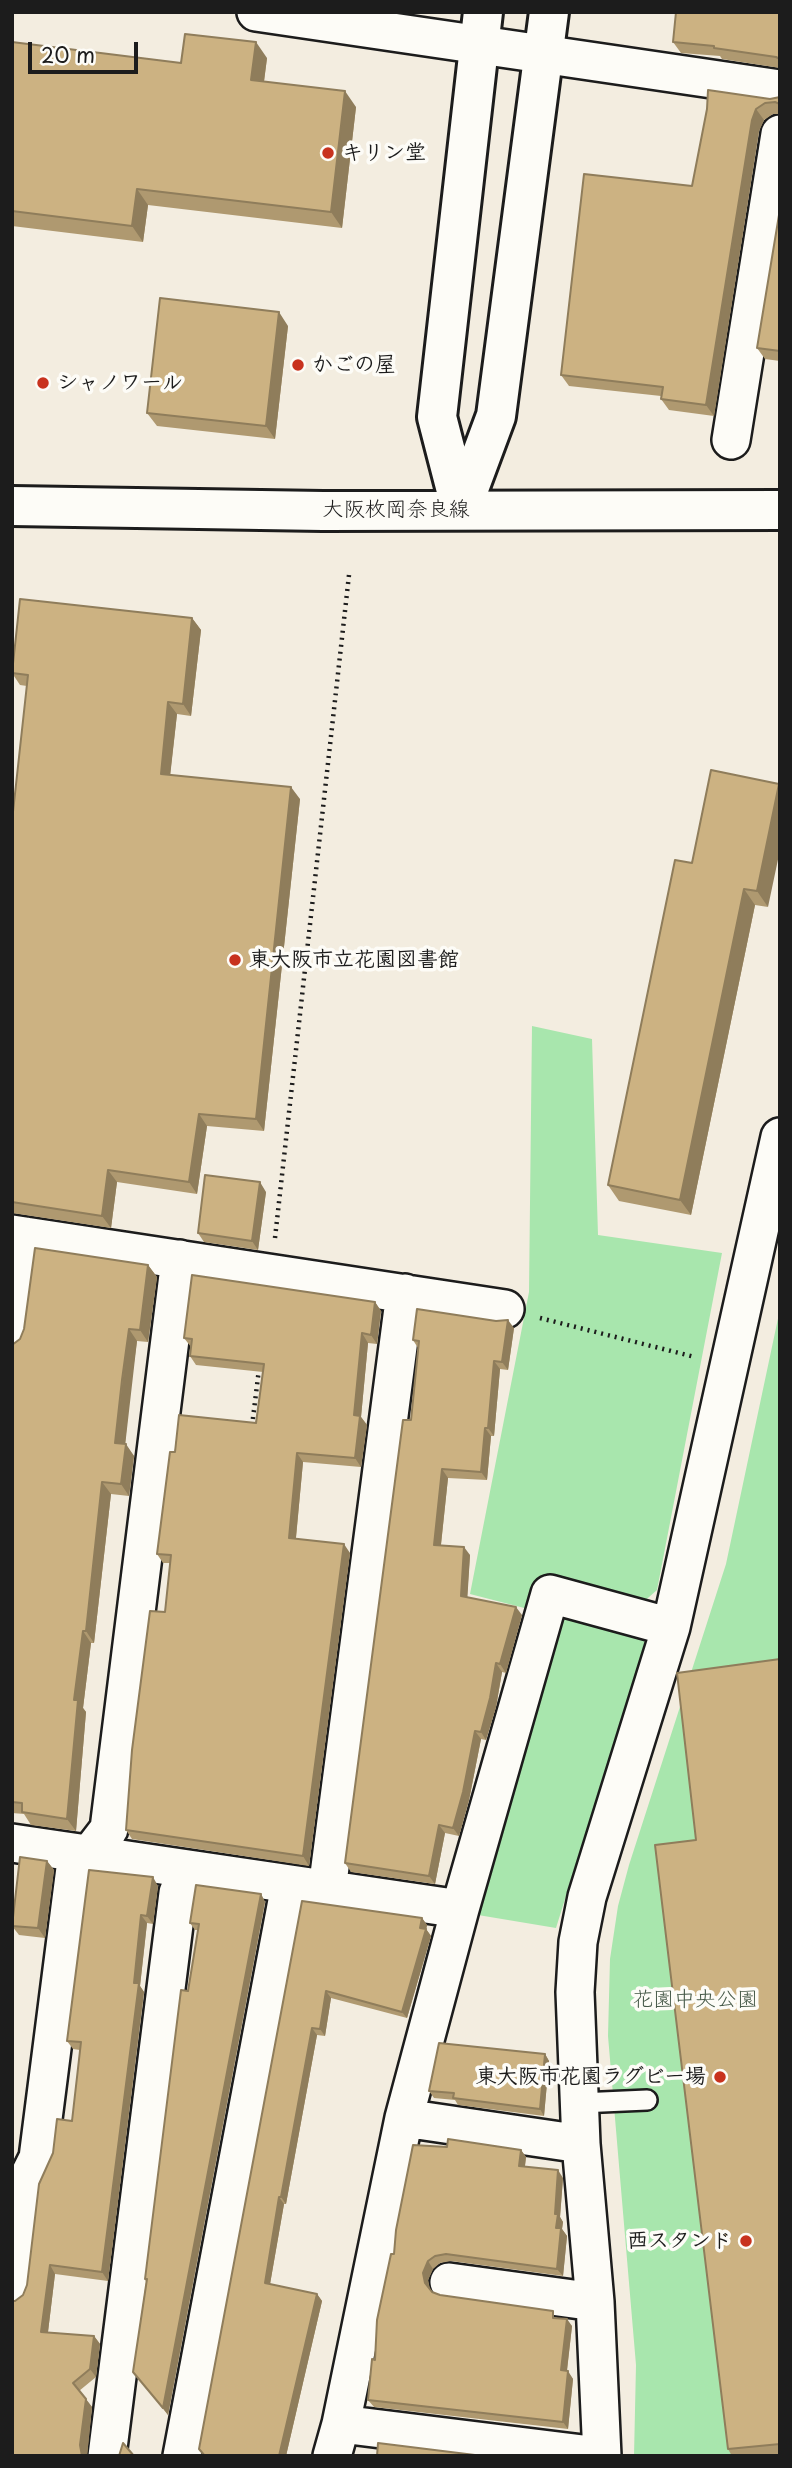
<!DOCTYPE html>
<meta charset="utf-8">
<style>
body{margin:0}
#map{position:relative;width:792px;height:2468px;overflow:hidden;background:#f3ede0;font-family:"Playpen Sans",sans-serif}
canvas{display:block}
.frame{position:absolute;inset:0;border:14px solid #1c1c1c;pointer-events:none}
.scale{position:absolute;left:28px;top:42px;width:110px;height:32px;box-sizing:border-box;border:4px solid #1c1c1c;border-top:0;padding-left:9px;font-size:21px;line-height:24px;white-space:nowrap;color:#1c1c1c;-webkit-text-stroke:5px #fdfcf7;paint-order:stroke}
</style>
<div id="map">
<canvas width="792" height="2468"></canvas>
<div class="frame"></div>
<div class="scale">20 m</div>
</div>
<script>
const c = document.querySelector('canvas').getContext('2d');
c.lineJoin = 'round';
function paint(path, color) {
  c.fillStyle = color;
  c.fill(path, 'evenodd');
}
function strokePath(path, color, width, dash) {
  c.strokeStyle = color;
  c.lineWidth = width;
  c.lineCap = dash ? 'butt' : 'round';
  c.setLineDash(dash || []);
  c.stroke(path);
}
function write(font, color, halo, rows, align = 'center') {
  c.font = font + ' "Playpen Sans","Klee One",sans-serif';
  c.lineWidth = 7;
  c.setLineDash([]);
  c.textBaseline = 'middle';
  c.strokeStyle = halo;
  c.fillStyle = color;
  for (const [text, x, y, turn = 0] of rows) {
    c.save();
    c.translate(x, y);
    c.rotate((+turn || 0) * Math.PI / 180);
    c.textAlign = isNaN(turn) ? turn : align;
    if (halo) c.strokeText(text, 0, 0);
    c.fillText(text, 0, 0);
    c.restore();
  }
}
const green = new Path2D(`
 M532,1026l60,13 6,196 124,18 -65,337 -17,15 -100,-27 -8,32 -62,-16 59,-302z
 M780,1309v1147h-146l2,-91 -28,-329 2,-77 8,-53 11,-41 97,-301z
 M575,1612l64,17 6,13 -89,286 -84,-14 85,-294z`);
const path = new Path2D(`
 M275,1238l74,-663
 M540,1318l155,39
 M252,1426l7,-57`);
const lane = new Path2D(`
 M580,2103l67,-3`);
const street = new Path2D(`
 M256,12l524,77
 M731,440l49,-306
 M12,1234l493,75
 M12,1338l14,-102
 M12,1843l448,66
 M327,1890l78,-597
 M404,2118l177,26
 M449,2282l146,20
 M12,2290l12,-104 14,-28 37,-290 14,-13 20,-26 71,-570
 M341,2424l258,32
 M107,2456l71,-563 10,-23
 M182,2456l108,-571
 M332,2456l9,-32 63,-306 56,-209 90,-315 121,33
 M602,2456l-7,-154 -14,-158 -6,-152 3,-50 9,-45 84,-270 109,-490`);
const secondary = new Path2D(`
 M12,506l311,5 457,-1
 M461,510l35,-94 53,-404
 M461,510l-24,-93 46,-405`);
const wall = new Path2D(`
 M780,12v56l-58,-9 -2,-3 -39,-3 -8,-11z
 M12,42l169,21 86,-5 -3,24 92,25 -14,121 -194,-23 -5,37 -131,-16z
 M780,97v17h-7l-9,6 -5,11 -45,285 -45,-6 -8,-11v-3l-92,-10 -8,-11 131,-189 15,-77z
 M780,209v152l-15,-2 -8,-11z
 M288,326l-13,113 -118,-13 -10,-13z
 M192,618l9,12 -10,86 -14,-2 -7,61 130,24 -36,332 -57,-5 -10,68 -80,-12 -6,46 -99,-15v-392l15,-135 -7,-1 -8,-12v-5z
 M711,770l57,137 -13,-2 -64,310 -72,-14 -11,-16 84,-322z
 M266,1192l-8,58 -54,-8 -6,-9z
 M148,1265l9,12 -9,65 -11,-1 -7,51 -5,52 9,12 -5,40 -18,-2 -17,149h-3l-8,65 3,4 -10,119 -45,-6 -7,-11 -12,-1v-468z
 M375,1302l6,9 -4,33 -9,-1 -7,74 6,8 -6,42 -58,-5 -7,76 54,15 -41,313 -177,-27 -6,-9 39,-218 5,-49h-7l-6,-9 18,-102 81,-29 7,-51 -67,-7 -6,-9 1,-9 -7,-9z
 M514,1328l-6,42 -8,-1 -6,67h-3l-4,44 -39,-2 -7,67 29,10 -3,42 55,18 -16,58 -4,-1 -6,35 -10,33 -5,-1 -12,61 -10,36 -14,-3 -10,51 -84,-12 -6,-9 66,-443 7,-72 -5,-8z
 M780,1659v797h-48l-4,-7 -32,-609z
 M47,1861l7,9 -9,68 -26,-3 -7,-9z
 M158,1886l-5,38 -6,-1 -7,63 4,6 -36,289 -53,-7 -7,58 46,4 6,8 -4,33 -17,14 13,16 -5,49h-75l3,-155 8,-6 4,-10 45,-164 8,-71 -7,-1 -6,-8z
 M261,1894l4,8 -97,513 -35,-43 13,-90 -1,-3 53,-349h-3l-5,-7z
 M302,1901l120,17 5,7 -1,4 5,7 -24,82 -76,-20 -6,38 -8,-1 -31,169h-2l-14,80 47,10 5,7 -36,155h-82l-5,-7z
 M545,2054l4,7 -5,55 -86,-11 -3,-5 -21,-2 -5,-7z
 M447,2147l74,3 5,7 -1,9 38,12 -3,39 3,5 -1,7 5,7 -4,40 -112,-15 -11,2 -7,6 -5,11 2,9 2,3 8,3 118,23 14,8 -5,45 6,8 -5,50 -194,-22 -6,-7 26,-146z`);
const shadedWall = new Path2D(`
 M256,42l11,16 -5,38 -11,-16z
 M345,91l11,16 -14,121 -11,-16z
 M756,109l8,11 -5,11 -45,285 -8,-11 46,-285z
 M137,189l11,16 -5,37 -11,-16z
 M279,312l9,14 -13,113 -9,-13z
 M192,618l9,12 -10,86 -8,-12z
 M168,702l9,12 -8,72 -8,-12z
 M779,784l1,66 -12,57 -11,-16z
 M291,787l9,12 -36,332 -8,-12z
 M744,889l11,16 -64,310 -11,-15z
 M199,1114l8,12 -10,68 -8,-12z
 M108,1170l9,12 -6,46 -9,-12z
 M260,1182l6,10 -8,58 -6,-9z
 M148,1265l9,12 -9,65 -8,-12z
 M375,1302l6,9 -4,33 -6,-9z
 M508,1320l6,8 -6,42 -6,-8z
 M129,1329l8,12 -13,114 -9,-12z
 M362,1333l6,10 -7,74 6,8 -6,42 -6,-9 -1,-43z
 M494,1361l6,8 -6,67 -6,-8z
 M485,1428l6,8 -4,44 -6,-8z
 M126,1444l8,12 -5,40 -8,-12z
 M297,1453l6,9 -8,85 -6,-9z
 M442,1469l6,9 -8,75 -6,-8z
 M102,1482l9,12 -17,149 -8,-12z
 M344,1544l6,9 -41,313 -6,-10z
 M464,1547l6,8 -3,49 -6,-8z
 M516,1607l6,8 -16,58 -6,-9z
 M83,1631l8,12 -8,65 3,4 -10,119 -9,-12 7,-119z
 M496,1663l6,9 -6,35 -10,33 -5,-8z
 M475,1731l6,8 -12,61 -10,36 -6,-8z
 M439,1825l6,8 -10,51 -6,-8z
 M47,1861l7,9 -9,68 -7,-10z
 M153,1877l5,9 -5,38 -6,-8z
 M261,1894l4,8 -97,513 -5,-7z
 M141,1915l6,8 -7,63 4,6 -36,289 -6,-9z
 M422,1918l5,7 -1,6v-2l5,7 -24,82 -5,-6z
 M326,1991l5,7 -6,38 -5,-7z
 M312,2028l5,7 -31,169 -5,-7z
 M545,2054l4,7 -5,55 -4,-7z
 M521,2150l5,7 -2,16 -5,-7z
 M558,2170l5,8 -3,39 3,5 -1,7 5,7 -4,40 -6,-7 -1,-41 -1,-14z
 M279,2197l5,7 -15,86 -4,-7z
 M428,2261l5,8 -5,11 2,11 -5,-8 -2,-10z
 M50,2265l5,9 -8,66 -6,-8z
 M317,2294l5,7 -36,155h-7z
 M567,2319l5,7 -6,52 -5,-8z
 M94,2336l6,8 -4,33 -6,-8z
 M568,2371l5,8 -5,50 -5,-7z
 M86,2399l6,8 -5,49h-5l-2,-11z`);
const building = new Path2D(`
 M676,12h104v47l-4,-2 -62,-9v-2l-41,-4z
 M185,34l71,8 -5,38 94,11 -14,121 -194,-23 -5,37 -120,-15v-169l169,21z
 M708,90l62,9 10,-2v7l-5,-2 -10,1 -9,6 -4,11 -46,285 -45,-6 2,-12 -102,-12 23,-201 108,12 15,-77z
 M780,209v142l-23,-3z
 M160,298l119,14 -13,114 -119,-13z
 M20,599l172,19 -9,86 -15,-2 -7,72 130,13 -35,332 -57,-5 -10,68 -81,-12 -6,46 -90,-14v-381l16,-146 -16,-2z
 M711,770l68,14 -22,107 -13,-2 -64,311 -72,-15 67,-325 17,3z
 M205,1175l55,7 -8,59 -54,-8z
 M35,1248l113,17 -8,65 -11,-1 -7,51 -7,63 11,1 -5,40 -19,-2 -16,149h-3l-9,69h4l-11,119 -45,-7v-9l-10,-1v-457l8,-6 4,-10z
 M192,1275l183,27 -4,33 -9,-2 -8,82 6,1 -5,42 -58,-5 -8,85 55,6 -41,312 -177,-26 6,-80 18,-139 15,1 6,-57 -14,-1 13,-102h5l4,-37 77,8 8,-59 -74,-8 2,-17 -8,-1z
 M417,1309l79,12 12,-1 -6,42 -8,-1 -6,67h-3l-4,44 -39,-3 -8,76 30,2 -3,49 55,11 -16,57 -4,-1 -6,35 -9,34 -6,-1 -12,61 -10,36 -14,-3 -10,51 -84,-13 58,-443h8l8,-79 -6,-1z
 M780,1659v785l-52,5 -73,-604 41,-5 -19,-167z
 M20,1857l27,4 -9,67 -26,-2z
 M89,1870l64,7 -6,39 -6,-1 -7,68h5l-37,289 -52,-7 -9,67 53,4 -4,33 -17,14 13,16 -6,46 2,11h-70v-155h3l8,-6 4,-10 12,-101 14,-31 4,-34 15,2 9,-79 -14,-1z
 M196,1885l65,9 -98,514 -30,-36 14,-93h-2l36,-289 7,1 11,-67 -9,-1z
 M302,1901l120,17 -2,10 6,1 -24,83 -76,-21 -6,38 -8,-1 -31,169h-2l-14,86 52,11 -38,162h-74l-6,-7z
 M439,2043l106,11 -5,55 -87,-11 1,-5 -25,-2z
 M448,2139l73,11 -2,16 39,4 -3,44h3l-2,14h5l-4,41 -111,-15 -11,2 -7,5 -5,12 2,10 7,9 8,3 113,16v7l14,1 -6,51 7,1 -5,51 -195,-22 4,-41 3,1 2,-40 14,-66h3l2,-24 17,-85 34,2z
 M123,2443l11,13h-15z
 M378,2443l105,13h-106z`);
const markers = [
 [328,153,7,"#c8321e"],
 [298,365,7,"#c8321e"],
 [43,383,7,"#c8321e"],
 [235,960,7,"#c8321e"],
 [720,2077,7,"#c8321e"],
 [746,2241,7,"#c8321e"]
];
const poiNames = [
 ["キリン堂",342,153],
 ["かごの屋",312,365],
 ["シャノワール",57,383],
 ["東大阪市立花園図書館",249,960],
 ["東大阪市花園ラグビー場",706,2077,"right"],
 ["西スタンド",732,2241,"right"]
];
const streetNames = [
 ["大阪枚岡奈良線",396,510]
];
const parkNames = [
 ["花園中央公園",695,2000]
];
paint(green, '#a8e6ad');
strokePath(lane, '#1c1c1c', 24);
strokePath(street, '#1c1c1c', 42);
strokePath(secondary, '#1c1c1c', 44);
strokePath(path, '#1c1c1c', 4.5, [2, 5]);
strokePath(lane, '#fdfcf7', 19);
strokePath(street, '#fdfcf7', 37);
strokePath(secondary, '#fdfcf7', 38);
paint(wall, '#af9970');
paint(shadedWall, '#8f7d5b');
paint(building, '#ccb282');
strokePath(building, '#8f7d5b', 2);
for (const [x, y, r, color] of markers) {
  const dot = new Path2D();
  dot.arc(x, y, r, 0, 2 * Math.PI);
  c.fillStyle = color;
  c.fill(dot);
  strokePath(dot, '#fdfcf7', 2.5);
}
write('bold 21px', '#1c1c1c', '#fdfcf7', poiNames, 'left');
write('21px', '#1c1c1c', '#fdfcf7', streetNames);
write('21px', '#465948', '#fdfcf7', parkNames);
</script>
